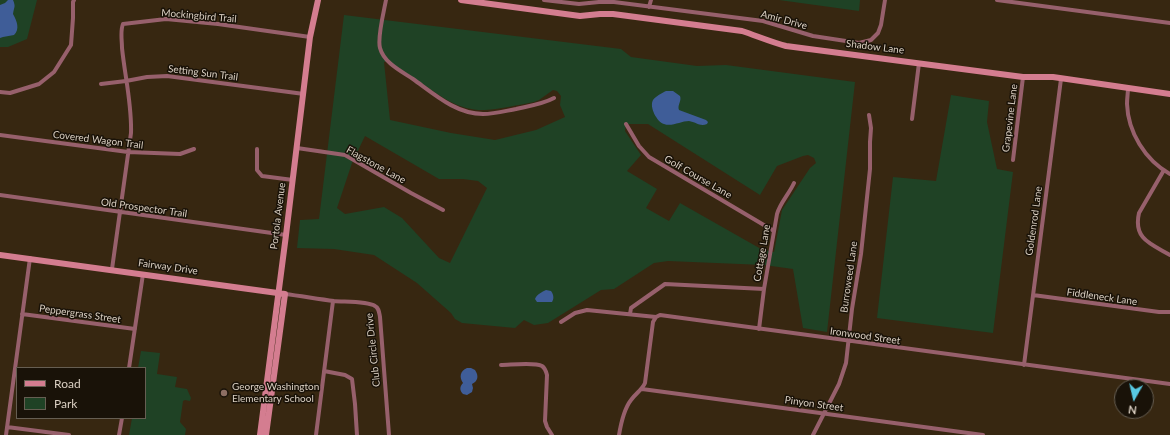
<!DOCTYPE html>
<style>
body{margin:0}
#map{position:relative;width:1170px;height:435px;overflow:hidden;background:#372711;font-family:Lato,sans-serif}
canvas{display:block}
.legend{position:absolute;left:16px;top:367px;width:130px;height:52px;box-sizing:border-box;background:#191208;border:1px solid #665e52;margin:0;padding:5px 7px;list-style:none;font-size:12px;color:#dacfc2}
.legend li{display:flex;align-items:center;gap:8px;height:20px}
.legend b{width:20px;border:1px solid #665e52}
.north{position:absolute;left:1114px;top:379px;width:40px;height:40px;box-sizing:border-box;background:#191208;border:1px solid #665e52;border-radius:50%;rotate:188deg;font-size:11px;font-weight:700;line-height:16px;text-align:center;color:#dacfc2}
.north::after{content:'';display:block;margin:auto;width:14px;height:18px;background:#58c9e3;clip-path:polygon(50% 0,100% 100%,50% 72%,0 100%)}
</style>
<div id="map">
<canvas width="1170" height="435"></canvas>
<ul class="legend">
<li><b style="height:5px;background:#d47d90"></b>Road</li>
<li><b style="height:11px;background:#1f4225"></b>Park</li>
</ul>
<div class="north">N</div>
</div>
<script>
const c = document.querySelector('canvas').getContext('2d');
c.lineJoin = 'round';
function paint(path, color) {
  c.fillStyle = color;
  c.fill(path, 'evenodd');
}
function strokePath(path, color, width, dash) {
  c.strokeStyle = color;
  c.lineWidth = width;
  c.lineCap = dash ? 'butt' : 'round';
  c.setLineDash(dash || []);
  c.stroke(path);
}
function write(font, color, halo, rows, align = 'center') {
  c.font = font + ' Lato,sans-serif';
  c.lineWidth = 3;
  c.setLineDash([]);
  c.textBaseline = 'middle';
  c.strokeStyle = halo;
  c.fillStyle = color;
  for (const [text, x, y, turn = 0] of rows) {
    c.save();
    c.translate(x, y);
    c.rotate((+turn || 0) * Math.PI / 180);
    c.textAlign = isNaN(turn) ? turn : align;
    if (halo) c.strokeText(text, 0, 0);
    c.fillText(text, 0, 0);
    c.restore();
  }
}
const green = new Path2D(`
 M0,0h37l-10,39 -19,8h-8z
 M779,0h81l-1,11z
 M344,15l277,34 10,8 66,9 29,-1 129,17 -28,250 -24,-4 -10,-59 -29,-4 -96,-4 -14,2 -40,26 -13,1 -53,33 -14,2 -10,-5 -9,8 -53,-5 -7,-4 -4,-6 -34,-30 -43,-28 -40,-6 -37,-1 3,-28 19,-1zM388,61c12,8 24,16 36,24 19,13 37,26 61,25 17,-1 32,-5 49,-8l5,-2 14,-10 4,1 4,5 -1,9 5,12 -29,13 -41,10 -44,-7 -61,-13 -6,-58zM626,124h22l112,71 17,-29 26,-10 5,-1 6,3 2,5 -6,5 -28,42 -8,42 -13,-3 -81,-46 -11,18 -23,-13 11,-19 -30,-18 14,-16 -16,-24zM365,136l74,43h24l15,2 9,7 -37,75 -11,-5 -37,-40 -18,-11 -39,7 -8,-6 15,-45z
 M951,95l38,6 -2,21 10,47 16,3 -20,161 -116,-15 16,-141 43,4z
 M141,351l19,2 -3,21 20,3 -2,10 12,2 4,9 -1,3 -5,-1 -2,1 -3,21 6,7 -1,6h-56l3,-17h13v-50h-7z`);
const water = new Path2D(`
 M8,0h5c3,7 1,7 0,14 4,7 7,15 1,21l-11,2 -3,1v-33l5,-2z
 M666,91h7l7,5c2,5 -3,9 -1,14l27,10 2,2 -1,2c-7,3 -11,-2 -18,-3 -8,0 -17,6 -25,3 -7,-2 -15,-17 -11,-24 3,-4 9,-7 13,-9z
 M546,290l5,1c3,4 3,8 1,11h-15l-2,-3c2,-5 7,-7 11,-9z
 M467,368h4l4,2c4,6 3,11 -3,14l1,4 -1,4 -5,3 -4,-1c-4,-4 -3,-8 0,-11 -4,-6 -3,-12 4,-15z`);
const street = new Path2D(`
 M386,0c-2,11 -9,38 -6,48 4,15 21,23 33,31 21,15 43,35 70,35 11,0 22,-3 33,-5 13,-3 27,-5 38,-11
 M544,0l35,4 20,-2h15l149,19 50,15 46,7 12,-3 7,-7 3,-8 4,-25
 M997,0l173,23
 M649,7l2,-7
 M101,84l25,-3 21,-4 20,-1 137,18
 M1128,88c0,5 -1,10 -1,16 1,28 18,56 43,70
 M0,92l10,1 29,-9 15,-12 17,-27 2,-27v-16l1,-2
 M912,119l7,-56
 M626,124l13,22 10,11 125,74
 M0,135l128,17 52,2 14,-5
 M297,148l48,7 66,38 32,17
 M257,149v21l5,6 31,4
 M1013,160l10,-83
 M1164,170l-25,43c-6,26 12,31 31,42
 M0,195l286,40
 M112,269l19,-136c1,-28 -6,-56 -9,-85 0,-8 -2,-17 1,-24l43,-5 52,5 92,13
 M285,294c16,2 33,5 49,7 10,1 33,0 41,5 4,2 4,6 5,11l9,118
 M1033,295l126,17h11
 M22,314l113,15
 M630,314l1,-6 34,-24 99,5
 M561,322l14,-9 12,-3 69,7 4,-2 510,69
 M759,329l5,-40 13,-75c3,-11 12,-20 17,-31
 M501,365c9,0 34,-3 41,1 3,2 4,5 5,9l-2,46 2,6 5,8
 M1024,365l37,-286
 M129,368l14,-94
 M324,371l21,4 7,4 3,25 2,31
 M642,389l341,46
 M7,427l62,8
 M6,435l24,-177
 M119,435l3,-17
 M316,435l17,-134
 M619,435c2,-12 5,-26 12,-35 5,-7 11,-10 14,-17l8,-61 3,-5
 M813,435l26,-51 7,-21 6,-54 9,-55 9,-85v-27l1,-14 -2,-13`);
const secondary = new Path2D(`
 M461,0l119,16 20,-2h13l129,17c15,5 29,11 44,15l237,31h30l117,17
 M0,255l285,39 -19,141
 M260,435l26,-200 24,-198 8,-37`);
const markers = [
 [224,393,4,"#8d6e63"]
];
const streetNames = [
 ["Mockingbird Trail",199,16,5],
 ["Amir Drive",784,20,15],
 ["Shadow Lane",875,47,7],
 ["Setting Sun Trail",203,73,7],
 ["Grapevine Lane",1010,118,-83],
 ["Covered Wagon Trail",98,140,7],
 ["Flagstone Lane",376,165,29],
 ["Golf Course Lane",698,177,30],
 ["Old Prospector Trail",144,208,8],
 ["Portola Avenue",278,216,-83],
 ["Goldenrod Lane",1034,221,-82],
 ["Cottage Lane",762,253,-80],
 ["Fairway Drive",168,267,8],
 ["Burroweed Lane",849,277,-82],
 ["Fiddleneck Lane",1102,297,8],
 ["Peppergrass Street",80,314,8],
 ["Ironwood Street",865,336,8],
 ["Club Circle Drive",373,350,-96],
 ["Pinyon Street",814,404,8]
];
const poiNames = [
 ["George Washington",232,387],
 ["Elementary School",232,399]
];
paint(green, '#1f4225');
paint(water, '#3f5d98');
strokePath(street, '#97606c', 4);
strokePath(secondary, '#d47d90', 6);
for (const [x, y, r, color] of markers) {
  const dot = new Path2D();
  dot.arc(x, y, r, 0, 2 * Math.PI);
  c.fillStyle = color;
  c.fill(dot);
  strokePath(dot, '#191208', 1.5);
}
write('10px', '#dacfc2', '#191208', streetNames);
write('10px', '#dacfc2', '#191208', poiNames, 'left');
</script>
